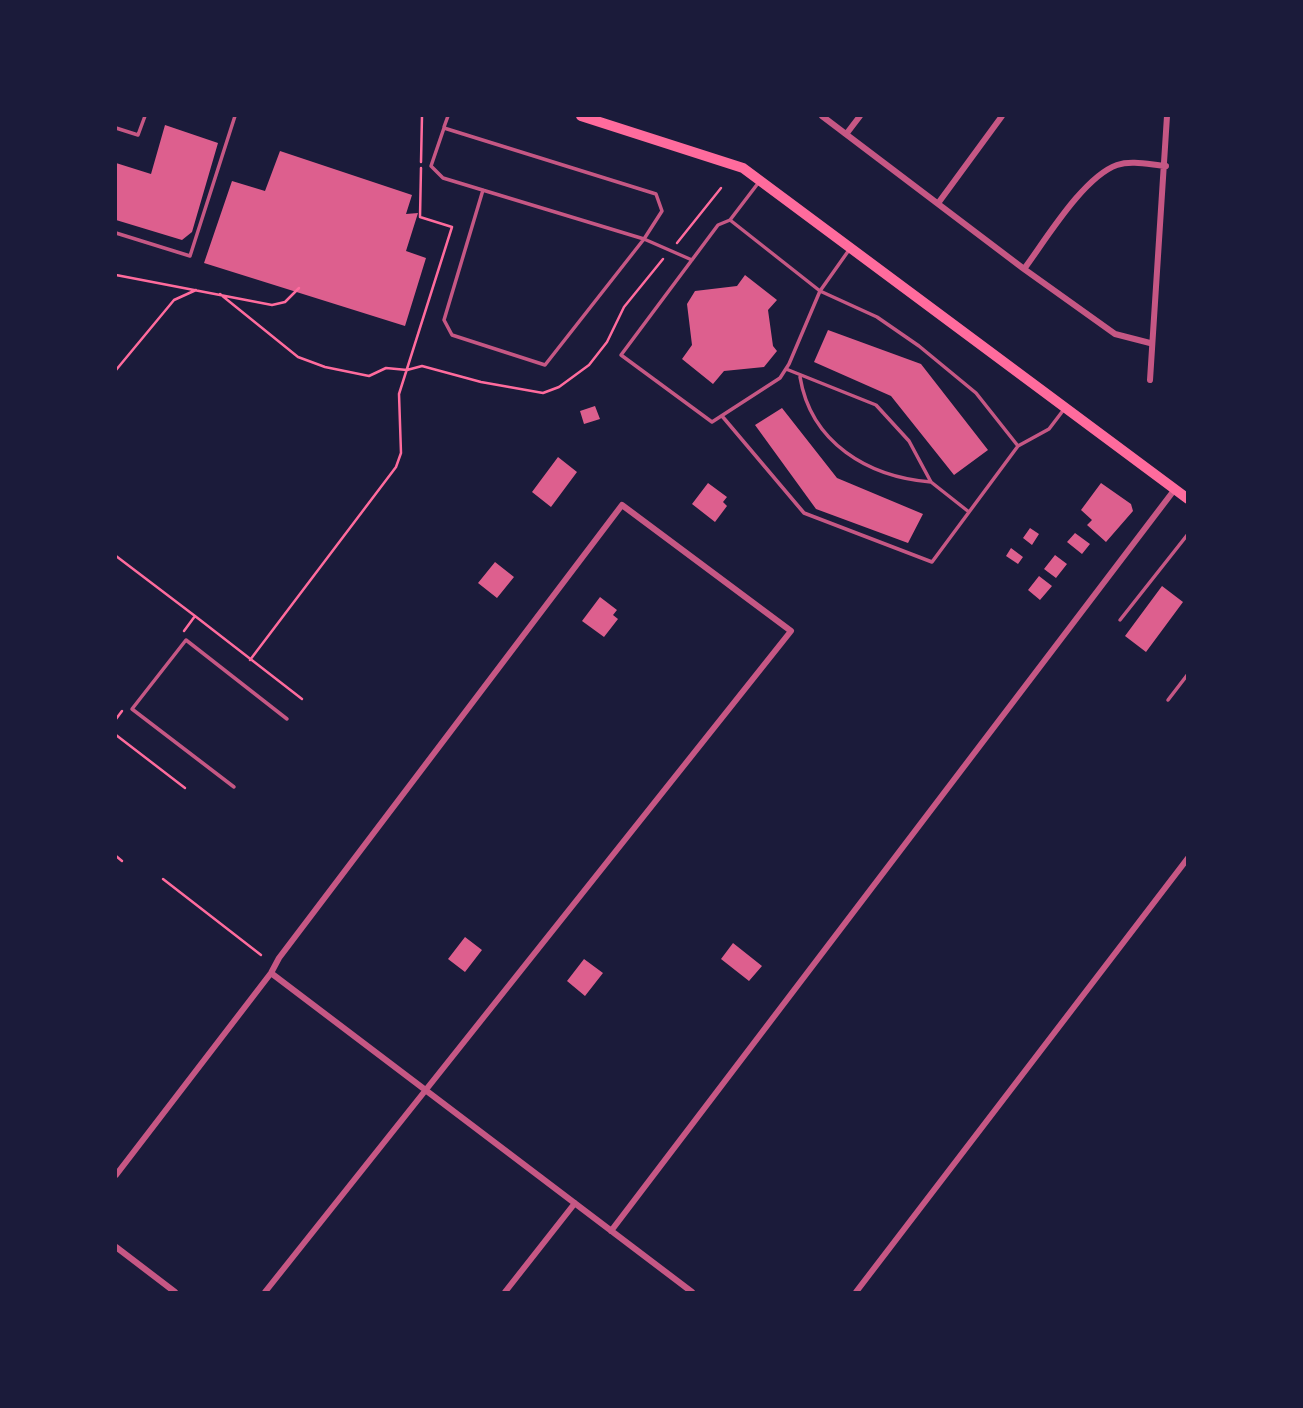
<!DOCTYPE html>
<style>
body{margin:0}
#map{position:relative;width:1303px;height:1408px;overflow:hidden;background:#1b1b3a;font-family:Figtree,sans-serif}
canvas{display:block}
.frame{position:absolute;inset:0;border:117px solid #1b1b3a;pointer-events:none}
</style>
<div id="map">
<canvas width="1303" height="1408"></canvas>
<div class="frame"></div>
</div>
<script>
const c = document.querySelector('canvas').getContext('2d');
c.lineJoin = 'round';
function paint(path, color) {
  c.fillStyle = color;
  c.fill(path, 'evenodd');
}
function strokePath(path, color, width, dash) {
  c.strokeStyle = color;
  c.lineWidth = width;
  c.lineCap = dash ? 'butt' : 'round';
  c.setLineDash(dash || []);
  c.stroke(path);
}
const building = new Path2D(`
 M165,125l53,18 -26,89 -10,8 -66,-20v-57l35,11z
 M280,151l132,44 -6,19 12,-1 -12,38 20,7 -21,68 -201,-63 28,-82 33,10z
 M745,275l32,25 -9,10 5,36 4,5 -13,16 -40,4 -11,13 -31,-25 10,-14 -5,-41 8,-13 42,-5z
 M828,330l93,34 67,86 -34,25 -63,-79 -77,-34z
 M595,406l5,13 -16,5 -4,-13z
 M782,408l55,70 86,36 -15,29 -92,-34 -61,-84z
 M558,457l19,15 -26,35 -19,-15z
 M708,483l19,14 -4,5 4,4 -12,16 -23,-18z
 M1101,483l30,21 2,7 -27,31 -19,-17 5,-5 -11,-10z
 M1030,528l9,6 -7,11 -9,-7z
 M1075,533l15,11 -8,10 -15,-12z
 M1011,548l12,9 -5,7 -12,-8z
 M1055,555l12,9 -11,14 -12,-9z
 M495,562l19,15 -17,21 -19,-15z
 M1039,576l13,10 -12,14 -12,-10z
 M1162,586l21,16 -37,50 -21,-16z
 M600,597l17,13 -4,5 5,4 -14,18 -22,-16z
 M465,937l17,13 -17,22 -17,-13z
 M733,943l29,23 -13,15 -28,-22z
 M584,959l19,14 -18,23 -18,-15z`);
const path = new Path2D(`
 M421,162l1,-46
 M677,243l44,-55
 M116,275l156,30 13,-3 14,-14
 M220,294l78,63 27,10 44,9 17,-8 21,2 15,-4 59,16 62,11 16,-6 30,-22 18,-23 17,-35 39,-48
 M116,370l58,-70 22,-10
 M116,556l79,60
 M184,631l11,-15 107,83
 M250,660l146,-193 5,-14 -2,-59 53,-167 -32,-10 1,-49
 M116,719l6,-8
 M116,735l69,53
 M116,856l6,5
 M163,879l98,76`);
const service = new Path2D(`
 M444,127l4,-11
 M116,128l22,7 7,-19
 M759,182l-29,38 -12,5 -97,130 91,67 68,-44 9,-14 31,-73 29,-41
 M483,190l-39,130 8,15 93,30 99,-126 18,-28 -6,-17 -212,-66 -13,38 12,12 201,61 48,21
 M730,220l90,71 57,26 42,29 57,47 42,53
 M116,233l74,23 45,-140
 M786,369l90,36 33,36 22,41 38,30
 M800,377c11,66 68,100 131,105
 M722,416l82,97 128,49 86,-116 31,-17 16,-21
 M1120,620l68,-86
 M1168,700l20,-26
 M234,787l-102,-78 54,-69 101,79`);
const minor = new Path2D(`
 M822,116l202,153 91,65 35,9
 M847,133l13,-17
 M939,202l63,-86
 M1024,269c21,-28 59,-92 93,-104 15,-5 34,0 49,1
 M1150,380l17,-264
 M271,973l421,319
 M116,1175l155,-202 8,-15 343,-453 169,126c-174,222 -352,440 -526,661
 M611,1231l564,-742
 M116,1247l59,45
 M505,1292l70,-89
 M856,1292l332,-434`);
const primary = new Path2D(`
 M581,116l162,52 445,331`);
paint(building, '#dd5f8e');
strokePath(path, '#ff6b9d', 2.5);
strokePath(service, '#c65784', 3.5);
strokePath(minor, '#c65784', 6);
strokePath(primary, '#ff6b9d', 10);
</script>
